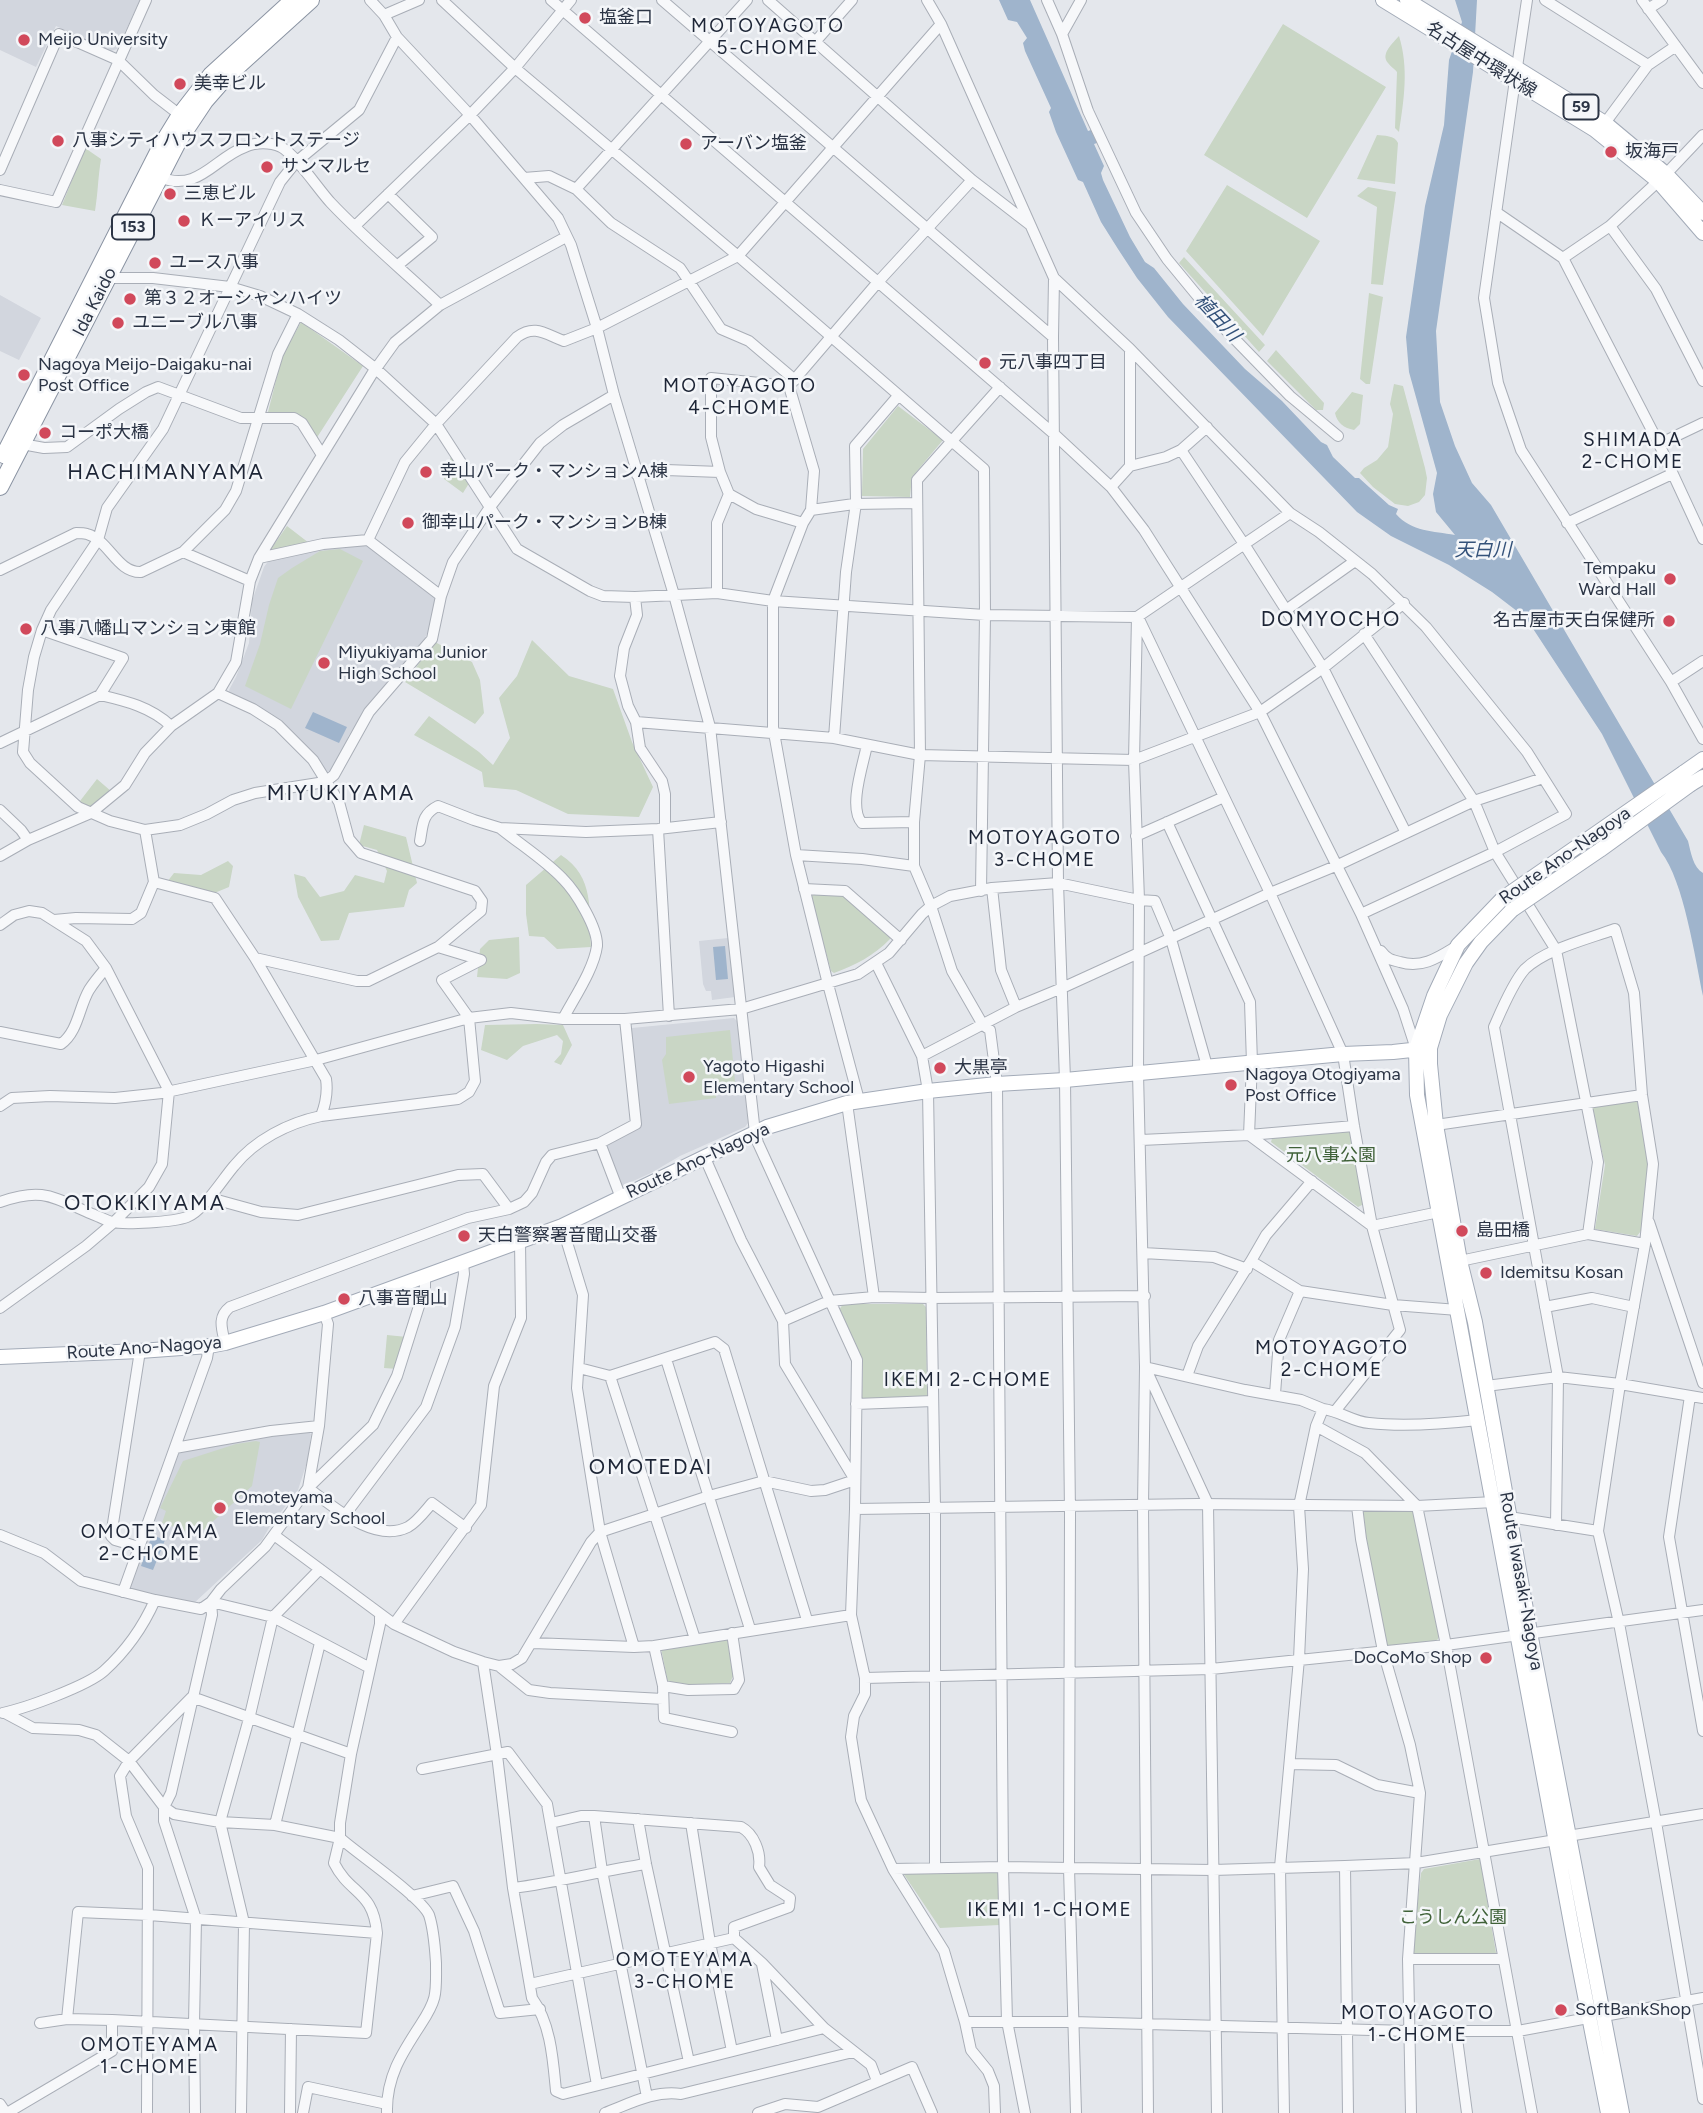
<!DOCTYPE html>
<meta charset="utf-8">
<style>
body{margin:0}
canvas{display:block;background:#e4e7ec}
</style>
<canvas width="1703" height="2113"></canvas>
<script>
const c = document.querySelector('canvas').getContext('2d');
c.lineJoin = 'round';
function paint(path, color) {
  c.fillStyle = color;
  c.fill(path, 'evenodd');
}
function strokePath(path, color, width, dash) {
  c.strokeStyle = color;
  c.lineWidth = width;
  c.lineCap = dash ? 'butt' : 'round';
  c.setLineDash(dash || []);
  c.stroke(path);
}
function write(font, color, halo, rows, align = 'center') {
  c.font = font + ' Figtree,"Noto Sans JP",sans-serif';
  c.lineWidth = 5;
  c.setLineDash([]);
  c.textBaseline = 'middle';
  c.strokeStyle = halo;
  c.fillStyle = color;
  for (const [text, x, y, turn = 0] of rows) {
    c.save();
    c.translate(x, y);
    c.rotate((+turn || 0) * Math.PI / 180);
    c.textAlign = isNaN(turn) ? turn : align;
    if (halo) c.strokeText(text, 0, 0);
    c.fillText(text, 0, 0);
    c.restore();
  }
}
const built = new Path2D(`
 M0,0h140l-23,49 -6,2 -55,-25 -20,41 -36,-17z
 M0,295l41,23 -22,42 -19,-9z
 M364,543l74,55 -8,30 -11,21 -52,59 -18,27 -10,26 -10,12 -6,-2 -8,-15 -19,-21 -16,-13 -50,-28 -1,-4 7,-13 13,-34 3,-42 12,-34 5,-7 40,-10z
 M728,938l7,59 -23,3 -1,-9h-5l-3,-7 -4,-43z
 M734,1018l3,3 11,102 -3,4 -65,29 -29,17 -31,14 -14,-37 2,-5 33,-20 -12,-93 3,-4z
 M307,1431l4,3 -3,25 -10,31 -28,36 -8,14 -70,65 -63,-14 50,-140z`);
const green = new Path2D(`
 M1283,24l103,63 -79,131 -103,-63z
 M1399,36c10,32 5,64 0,96l-4,-4 2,-56c-2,-3 -6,-5 -9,-9 -8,-9 5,-20 11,-27z
 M1377,135c7,1 18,0 21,8l-3,41 -38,-5z
 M85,148l16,11c-3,18 -3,34 -6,52l-33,-6z
 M1227,185l93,56 -57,95 -77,-85z
 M1368,187l28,5 -13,93 -12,-1 6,-77 -20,-11z
 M1184,257l81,88 -6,7 -80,-89z
 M1369,293l14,4 -13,87h-4l-6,-5z
 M301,322l62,44 -47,73 -24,-25 -24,-2 14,-55z
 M1276,350l48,53 -1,7h-7l-49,-49z
 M1394,384l9,2 22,82 2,10 -2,17 -6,7 -11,4 -13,-2 -22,-17 -13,-14 4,-5 13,-8 11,-13 5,-33 -3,-10z
 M1352,392l11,3 -3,29 -6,6c-10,-2 -17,-7 -19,-17z
 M898,406l45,34 -31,37 -2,20 -48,-1 1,-47z
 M452,453l19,27 -8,13 -19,-14z
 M287,526l22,17 -34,7 -4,-1z
 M340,549l23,12 -72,148 -46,-23 15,-42 9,-39 9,-27 14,-10 28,-17z
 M532,640l37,36 44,13 19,53 21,45 -14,30 -71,-3 -52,-24 -32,-3 -2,-15 -68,-37 15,-19 50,36 14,13 17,-27 -11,-40 18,-22z
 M435,642l37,20 8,18 4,33 -9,11 -70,-42z
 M97,779l15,13 -20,17 -10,-5 -2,-3z
 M364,825l42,12 11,46 -8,7 -5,17 -55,6 -10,27 -18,1 -23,-44 -4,-23 11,3 15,20 24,-6 11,-16 29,8 3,-12 -10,-21 -18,-5z
 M561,855c34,22 28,56 30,92l-34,2 -13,-12 -15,-1 -3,-22v-29z
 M228,861l5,5 -4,21 -29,12 -33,-17 7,-9 27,2z
 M815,892l29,2 47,40 -1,5c-16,17 -35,26 -56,34l-3,-2 -20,-74z
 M519,937l1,36 -13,6 -30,-2 3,-28 9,-9z
 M537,1024l26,1 9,20 -11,20 -7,-3 7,-8 2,-13 -6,-6 -34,11 -16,14 -26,-10 4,-25z
 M730,1030l6,61 -20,3v4l-47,6 -7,-44 4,-6v-17z
 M1637,1100l11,65 -7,66 -4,5 -42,-7 10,-64 -13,-59z
 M1348,1130l4,3 12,71 -6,3 -87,-65 2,-7z
 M843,1304h80l3,3 1,90 -63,4 -2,-3 1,-37 -24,-51z
 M387,1335l20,2 -10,32 -13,-1z
 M256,1441l4,1 -8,44 -54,49 -36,-12 4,-12 -6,-3 23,-47 53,-17z
 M1411,1510l4,3 24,124 -3,5 -50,4 -25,-133 3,-2z
 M727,1637l6,39 -3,7 -41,2 -21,-2 -7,-35z
 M1480,1859l16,94 -2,2h-79l-3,-5 9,-77 3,-4z
 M998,1872l1,53 -59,3 -37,-55z`);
const water = new Path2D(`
 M999,0h31l58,131 6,-2 6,13 -6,2 10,22 -3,7 2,7 27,57 15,25 9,6 29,36 62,65 37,32 39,41 6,3 6,12 22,21h4l30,27 9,4 -2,5c16,18 37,17 59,21l-19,-23 -3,-18 4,-21 -28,-101 -3,-35 19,-131 19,-81 5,-65 13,-38 -7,-22h22l-4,72 -37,259 4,71 15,44 17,37 19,22 197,336c3,12 5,26 15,32v123c-8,-38 -19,-115 -42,-144l-59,-118 -76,-116 -34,-26 -43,-27 -58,-29 -34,-24 -189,-195 -31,-39 -19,-29 -17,-27 -18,-40 -5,-2 -22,-48 -7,-20 2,-4 -26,-57 -2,-8 4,-5 -10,-16 -9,-2z
 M313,712l34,15 -8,16 -34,-15z
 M725,946l3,33 -12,1 -3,-33z
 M152,1535l13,5 -12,30 -12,-4z`);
const minor = new Path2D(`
 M370,0l14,15 13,22 73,78 88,103 13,27 26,83 17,67 60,200 36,132 45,406 3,10 99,217 -2,149 -4,106 14,63v16l-11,22 -3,21 10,63 32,69 51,82 21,71 6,28 17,21 6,15 1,27
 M442,0l73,68 223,188 246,213 1,146 -4,276
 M551,0l503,434 57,53 33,43 116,182 101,202 42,95 13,40
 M662,0l391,337
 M768,0l204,180 57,44
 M927,0l14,24 113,254 76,71 160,164 29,19 53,42 54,53 101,125 39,62 -71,38 -134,62
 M1047,0l15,34 26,77 48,102 31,46 56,68 67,69 48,40
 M1545,0l103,65
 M1642,0l61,83
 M1648,9l14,-9
 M384,15l35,-15
 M1062,34l19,-34
 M397,37l-38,73 -63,52 -16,20 -117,247 -56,79 -9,32 -47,70 -9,20 -8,27 -6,33 -5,62 7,11 48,44 32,14 35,9 35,-5 27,-11 26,-14 22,-7 70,-11 9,-7 35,-63 63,-73 9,-43 12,-34 37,-55 50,-64 23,-18 51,-30
 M815,42l37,-42
 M1517,67l10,-67
 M1515,80l-31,218 14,85 23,67 150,232 32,57
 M1605,123l43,-58 28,-19
 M1703,135l-37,39 -56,52 -47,32 96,186 44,95
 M0,170l59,-136 59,26 36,35 26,20
 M159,177c40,16 55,-19 86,-30 11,-5 25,-5 36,0 15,8 37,42 50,56 34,36 73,68 109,102
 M524,178l25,-2 27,13 171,-189
 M576,189l35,34 69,45 41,61 28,12 46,39
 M0,190l56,12 90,-202
 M388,194l44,43 -34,28
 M1496,212l67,46
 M355,226l115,-111 45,-47 56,-68
 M1610,226l46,63 47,92
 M107,278h46l77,9 30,9 38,18 41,26 37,29 60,55 81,125 73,42 13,5 32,1 82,-4 56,8 212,14 152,2 153,-104
 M1054,278l-1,59 5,546 7,197 5,433 -1,355 7,245
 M789,386l-78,-8v59l9,35 9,22 27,15 47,14
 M1000,387l-83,93 3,275 -6,67v44l17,40 21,65 31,54 7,5 7,54 6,783 4,154 18,92
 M22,444l22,4 23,-1 52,-38 27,-17 12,-5 83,31h53l8,5 20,32
 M1659,444l44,-21
 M1181,450l63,94 79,124 83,165
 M1130,466l36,-9 15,-7 26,-23
 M637,475l29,-5 54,2
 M1111,487l19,-21v-117
 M811,510l43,-6 62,-1
 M1567,523l105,-49
 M368,540l37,-78 31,-38 81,-87c18,-13 28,-3 47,4l33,-13 141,-72 203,-232
 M183,552l67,29
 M259,558l64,-14 45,-4 73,56
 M0,570l76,-37c4,0 8,0 11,1 22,6 30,39 54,38l42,-20 42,-42 11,-19 42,-137 20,-40
 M717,593v-70l12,-29
 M635,597l2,18 -13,33 -4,28 8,30 8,16 4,26 22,33 3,13v34
 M1286,610l69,-49
 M1137,617l-3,143 5,140 -1,173 7,294 63,137 9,609
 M1139,619l131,274 73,161 11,72 18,100 67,-14
 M42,630l81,28 -23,37
 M1364,634l110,167 21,51 61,98 42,212 -10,72
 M1671,682l32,-21
 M218,693l35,16 25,16 35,35 26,42 10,37 12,14 114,38 7,10 -1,10 -43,36 -70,34h-11l-102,-23
 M636,722l198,16 86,17 214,5 126,-48 63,-44 81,-65
 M834,738l12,-166 10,-69 -1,-57 43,-50
 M0,743l100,-48c26,6 51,12 71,31
 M867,745c-4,20 -19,63 -5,78l52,-1
 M0,810l21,20 7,10
 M1167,822l83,180 2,61 -3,72 123,91 28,104 -64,80
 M500,828c21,17 45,32 63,51 13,13 35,49 34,67 -3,23 -23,52 -34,73
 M658,829l11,187
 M145,830l9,52 61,16 40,60 71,121c2,13 0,24 -5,37
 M1136,836l88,-39
 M420,841c3,-17 2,-27 18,-35l36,14 26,8 86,4 72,-3 63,-7
 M796,855l66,4 52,7
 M0,856l28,-16 63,-27 34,-28 20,-32 26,-27 47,-33 18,-31 14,-81 9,-23 113,-184 23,-32 45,-37 126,-68
 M992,888l9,82 15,37
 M804,889l41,2 56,49
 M54,920l22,-2 56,1 9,-6 13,-31
 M0,925l14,-10 15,-4 13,2 44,28 20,27 63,123 -7,73 -13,23 -36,36 -27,23 -86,62
 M1381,951c6,8 10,9 19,11 22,7 39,-5 57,-16
 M876,963l46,93 6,35 7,417v359
 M0,1032l61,12c17,-12 18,-37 28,-54 5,-8 11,-15 17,-22
 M922,1056l94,-49 46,-19 208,-95 68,-28 136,-64 69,-23
 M859,1100l-31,-116 -32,-129 -23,-128v-126l30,-78 8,-13 3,-39 -25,-85 89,-104 94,-102
 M847,1103l27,194
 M0,1106l12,-8 38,-2 65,2 47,-5 154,-33 153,-42 42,-5 52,6h62l116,-10 117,-35 31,-21 33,-39 9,-8 19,-10 42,-8 66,-5 81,17 16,1 16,38 36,127
 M1436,1125l206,-30
 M1141,1140l108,-5 105,-9
 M600,1143l21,55
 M210,1198l51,14 37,3 160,-40 25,-1 26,35
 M0,1202c43,-15 52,-5 92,12 6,2 13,6 20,8 12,3 62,0 75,-5 16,-6 35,-37 47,-51 21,-26 54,-43 87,-50l137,-17 11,-7 6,-11 -6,-63 -27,-38 39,-20 -43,-13
 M1649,1222l54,161
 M562,1226l21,69 -6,93 23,144 34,115
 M1143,1253l71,4 33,12
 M1251,1261l15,-26 46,-54
 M1460,1261l128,-27 57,10
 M1545,1307l47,-9 42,9
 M783,1321l46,-20 45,-4 58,1 213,-2
 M225,1343c-3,-14 -8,-26 5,-36l238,-89 41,-9 15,-7 8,-9 14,-31 6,-7 48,-12 36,-19 -11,-105
 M666,1359l84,270
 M579,1368l31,8 105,-34 9,7 83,271
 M610,1376l85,263
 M1187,1376l11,-30 53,-85 49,30 93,14 65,5
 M1486,1386l72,-9 62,7 83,14
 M1275,1394l4,-54 21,-49
 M1690,1396l-21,141 34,194
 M856,1404l77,-3
 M1316,1426l49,27 52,53 29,139 86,468
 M175,1448l96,-17 48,-5
 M308,1488c25,18 66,56 100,39 9,-5 17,-16 24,-24l34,25
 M308,1488l11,-62 9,-102 -4,-11
 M1357,1506l4,33 22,112 27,94 10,48 -12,166 3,154
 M855,1509l343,-5 219,2 77,-4
 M345,1515l81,-108 29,-80 9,-53 -1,-11
 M1509,1517l89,14
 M1556,1525l2,-148 -64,-350c7,-16 19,-45 31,-58 21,-20 63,-30 90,-40l19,64 8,102 11,69 -8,80 -25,140 -22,147 21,92 37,199 47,277
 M0,1535l44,18 37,28 74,19 46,9 10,-7 10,-13 44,-42 43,-59 65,-63 24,-49 28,-89v-11
 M274,1535l120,89 60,28 29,10 16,4 13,-2 10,-6 69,-116 9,-10 109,-36 55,-15 47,10 14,-1 30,-10 -70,-116 -2,-43 -42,-81 -36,-82
 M139,1547l-24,-7 -4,-4 29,-185
 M123,1592l84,-234 2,-12
 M211,1602l62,15 97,51
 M380,1614v10l-29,130 -11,69v15c18,16 81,59 89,77 5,15 6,33 7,48 0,30 2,35 -15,61 -19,29 -35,53 -34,89
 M394,1624l87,-119 13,-119 27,-68 -1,-77
 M533,1643l101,4 20,-1 197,-31
 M654,1646l9,40 1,32 68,14
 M483,1662l14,93 16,133 19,110c19,26 21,62 24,93l7,3 261,-66
 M499,1666l30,24 21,3 113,6
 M865,1678l346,-9 235,-24 257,-35
 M663,1686l25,4 46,-1 5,-9 -7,-47
 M3,1713c23,-5 84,-27 101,-42 22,-20 39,-44 51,-71
 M5,1713l28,15 46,2 17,5 33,26 35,46 10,7 46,8 55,3 65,13 -6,25c16,32 39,27 43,70l-11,100 -254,-13 -45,-1 -27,4
 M1290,1764l46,1 41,20 43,8
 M422,1769l86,-17 39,52 50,281
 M594,1816l8,55 45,226
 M638,1819l8,45 43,198
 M691,1823l19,120 22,108
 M275,1825l45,-182
 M1568,1836l135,-22
 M1345,1866l3,247
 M893,1869l110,-2 210,3 132,-4 71,-3 140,-23
 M513,1888c45,-6 88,-17 133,-24
 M412,1896l41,-10 21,45 26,82 40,-4
 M734,1938l28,25 62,65 47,37 6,16
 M1408,1959h95
 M762,1964l15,76
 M530,1984l204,-46v-11l55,-20 1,-9 -20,-13 -11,-18c2,-15 -5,-33 -18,-40l-147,-11h-13l-30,7
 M1604,2016l99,-18
 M67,2019l11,-107 71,3 228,18
 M965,2022h107l337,9h109l70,-13
 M1456,2031l11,82
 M0,2104l6,9
 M7,2113l105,-62v-31
 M147,2113l1,-245 -22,-52 -6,-40 9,-15 63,-64 159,57
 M195,2113l-1,-89 2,-105 -32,-98v-14l7,-14 41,-178 -1,-13
 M241,2113l3,-190 -24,-101 30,-107 23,-98 47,-48
 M290,2113l1,-84
 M303,2113l5,-26 79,17
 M605,2113c24,-9 49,-23 76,-19l172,-42
 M758,2113l27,-9 33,3 94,-40 20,46
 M1148,2113l-5,-608 2,-138 100,23 56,10 22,9
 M1284,2113l-4,-246 19,-208 4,-90 -4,-63 17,-80 7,-17c17,2 30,13 46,14 36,4 73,1 109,-3`);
const major = new Path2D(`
 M1383,0l212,130 63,51 45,52
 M1407,0l198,123 61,51 37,39
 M1683,773l20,-14
 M1691,784l12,-7
 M1503,898l-45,47 -24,51 -18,53 1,46 159,855 32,163
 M1512,910l-31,32 -15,21 -26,52 -10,33v16l6,61 24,136 15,61 58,327 89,464
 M0,1357l140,-6 69,-5 16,-3 99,-30 238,-87 205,-99 80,-24 81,-12 69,-7 68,-4 278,-26 50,-2 37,-4`);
const highway = new Path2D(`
 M4,455l157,-309 19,-31 31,-40 82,-75
 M0,487l179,-347 26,-39 21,-24 85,-77`);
const majorBridge = new Path2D(`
 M1503,898l180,-125
 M1512,910l88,-60 91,-66`);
const markers = [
 [585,18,7,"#d1495b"],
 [24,40,7,"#d1495b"],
 [180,84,7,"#d1495b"],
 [58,141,7,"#d1495b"],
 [686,144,7,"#d1495b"],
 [1611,152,7,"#d1495b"],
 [267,167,7,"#d1495b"],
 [170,194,7,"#d1495b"],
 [184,221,7,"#d1495b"],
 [155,263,7,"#d1495b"],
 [130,299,7,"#d1495b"],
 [118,323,7,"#d1495b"],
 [985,363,7,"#d1495b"],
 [24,375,7,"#d1495b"],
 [45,433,7,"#d1495b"],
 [426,472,7,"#d1495b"],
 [408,523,7,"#d1495b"],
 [1670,579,7,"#d1495b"],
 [1669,621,7,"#d1495b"],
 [26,629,7,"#d1495b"],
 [324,663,7,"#d1495b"],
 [940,1068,7,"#d1495b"],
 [689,1077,7,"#d1495b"],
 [1231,1085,7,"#d1495b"],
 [1462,1231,7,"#d1495b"],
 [464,1236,7,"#d1495b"],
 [1486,1273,7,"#d1495b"],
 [344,1299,7,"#d1495b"],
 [220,1508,7,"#d1495b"],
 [1486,1658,7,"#d1495b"],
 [1561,2010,7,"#d1495b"]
];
const shields = [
 [1581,107,35],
 [133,227,42]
];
const shieldNames = [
 ["59",1581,107],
 ["153",133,227]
];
const poiNames = [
 ["塩釜口",599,18],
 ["Meijo University",38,40],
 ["美幸ビル",194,84],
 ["八事シティハウスフロントステージ",72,141],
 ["アーバン塩釜",700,144],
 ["坂海戸",1625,152],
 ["サンマルセ",281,167],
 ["三恵ビル",184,194],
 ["Ｋーアイリス",198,221],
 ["ユース八事",169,263],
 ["第３２オーシャンハイツ",144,299],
 ["ユニーブル八事",132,323],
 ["元八事四丁目",999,363],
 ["Nagoya Meijo-Daigaku-nai",38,365],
 ["Post Office",38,386],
 ["コーポ大橋",59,433],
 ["幸山パーク・マンションA棟",440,472],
 ["御幸山パーク・マンションB棟",422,523],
 ["Tempaku",1656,569,"right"],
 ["Ward Hall",1656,590,"right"],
 ["名古屋市天白保健所",1655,621,"right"],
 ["八事八幡山マンション東館",40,629],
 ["Miyukiyama Junior",338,653],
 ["High School",338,674],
 ["Yagoto Higashi",703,1067],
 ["Elementary School",703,1088],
 ["大黒亭",954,1068],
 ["Nagoya Otogiyama",1245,1075],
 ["Post Office",1245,1096],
 ["島田橋",1476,1231],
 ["天白警察署音聞山交番",478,1236],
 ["Idemitsu Kosan",1500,1273],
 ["八事音聞山",358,1299],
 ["Omoteyama",234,1498],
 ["Elementary School",234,1519],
 ["DoCoMo Shop",1472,1658,"right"],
 ["SoftBankShop",1575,2010]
];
const streetNames = [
 ["名古屋中環状線",1481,60,32],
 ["Ida Kaido",95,302,-63],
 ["Route Ano-Nagoya",1565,856,-35],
 ["Route Ano-Nagoya",698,1161,-25],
 ["Route Ano-Nagoya",144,1348,-4],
 ["Route Iwasaki-Nagoya",1521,1581,80]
];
const parkNames = [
 ["元八事公園",1331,1156],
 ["こうしん公園",1453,1918]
];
const neighbourhoodNames = [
 ["MOTOYAGOTO",768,26],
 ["5-CHOME",768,48],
 ["MOTOYAGOTO",740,386],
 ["4-CHOME",740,408],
 ["SHIMADA",1633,440],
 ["2-CHOME",1633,462],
 ["MOTOYAGOTO",1045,838],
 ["3-CHOME",1045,860],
 ["MOTOYAGOTO",1332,1348],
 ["2-CHOME",1332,1370],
 ["IKEMI 2-CHOME",968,1380],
 ["OMOTEYAMA",150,1532],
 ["2-CHOME",150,1554],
 ["IKEMI 1-CHOME",1050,1910],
 ["OMOTEYAMA",685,1960],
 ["3-CHOME",685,1982],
 ["MOTOYAGOTO",1418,2013],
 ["1-CHOME",1418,2035],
 ["OMOTEYAMA",150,2045],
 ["1-CHOME",150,2067]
];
const waterNames = [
 ["植田川",1217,318,47],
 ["天白川",1483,550]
];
const quarterNames = [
 ["HACHIMANYAMA",166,473],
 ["DOMYOCHO",1331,620],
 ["MIYUKIYAMA",341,794],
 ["OTOKIKIYAMA",145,1204],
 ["OMOTEDAI",651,1468]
];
paint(built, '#d2d6de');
paint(green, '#c9d6c5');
paint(water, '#9fb4cc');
strokePath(minor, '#a9aeb7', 12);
strokePath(major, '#a3abb8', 16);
strokePath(highway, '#8b94a3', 18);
strokePath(minor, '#f7f8fa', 10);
strokePath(major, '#fff', 14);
strokePath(highway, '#fff', 16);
strokePath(majorBridge, '#a3abb8', 16, []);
strokePath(majorBridge, '#fff', 14);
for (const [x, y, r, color] of markers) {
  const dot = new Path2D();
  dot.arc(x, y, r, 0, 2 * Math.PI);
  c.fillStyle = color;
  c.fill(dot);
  strokePath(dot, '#f4f6f9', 2.5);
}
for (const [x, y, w] of shields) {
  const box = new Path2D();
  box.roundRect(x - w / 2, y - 12.5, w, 25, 5);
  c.fillStyle = '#f4f6f9';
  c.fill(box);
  strokePath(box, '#2b3445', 2);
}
write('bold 16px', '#2b3445', null, shieldNames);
write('18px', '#2b3445', '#f4f6f9', poiNames, 'left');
write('18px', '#2b3445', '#f4f6f9', streetNames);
write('18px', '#3f6138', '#f4f6f9', parkNames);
c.letterSpacing = '2px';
write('19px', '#1d2536', '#f4f6f9', neighbourhoodNames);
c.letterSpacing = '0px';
write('italic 19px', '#34527a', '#f4f6f9', waterNames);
c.letterSpacing = '2px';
write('21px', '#1d2536', '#f4f6f9', quarterNames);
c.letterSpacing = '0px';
</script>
